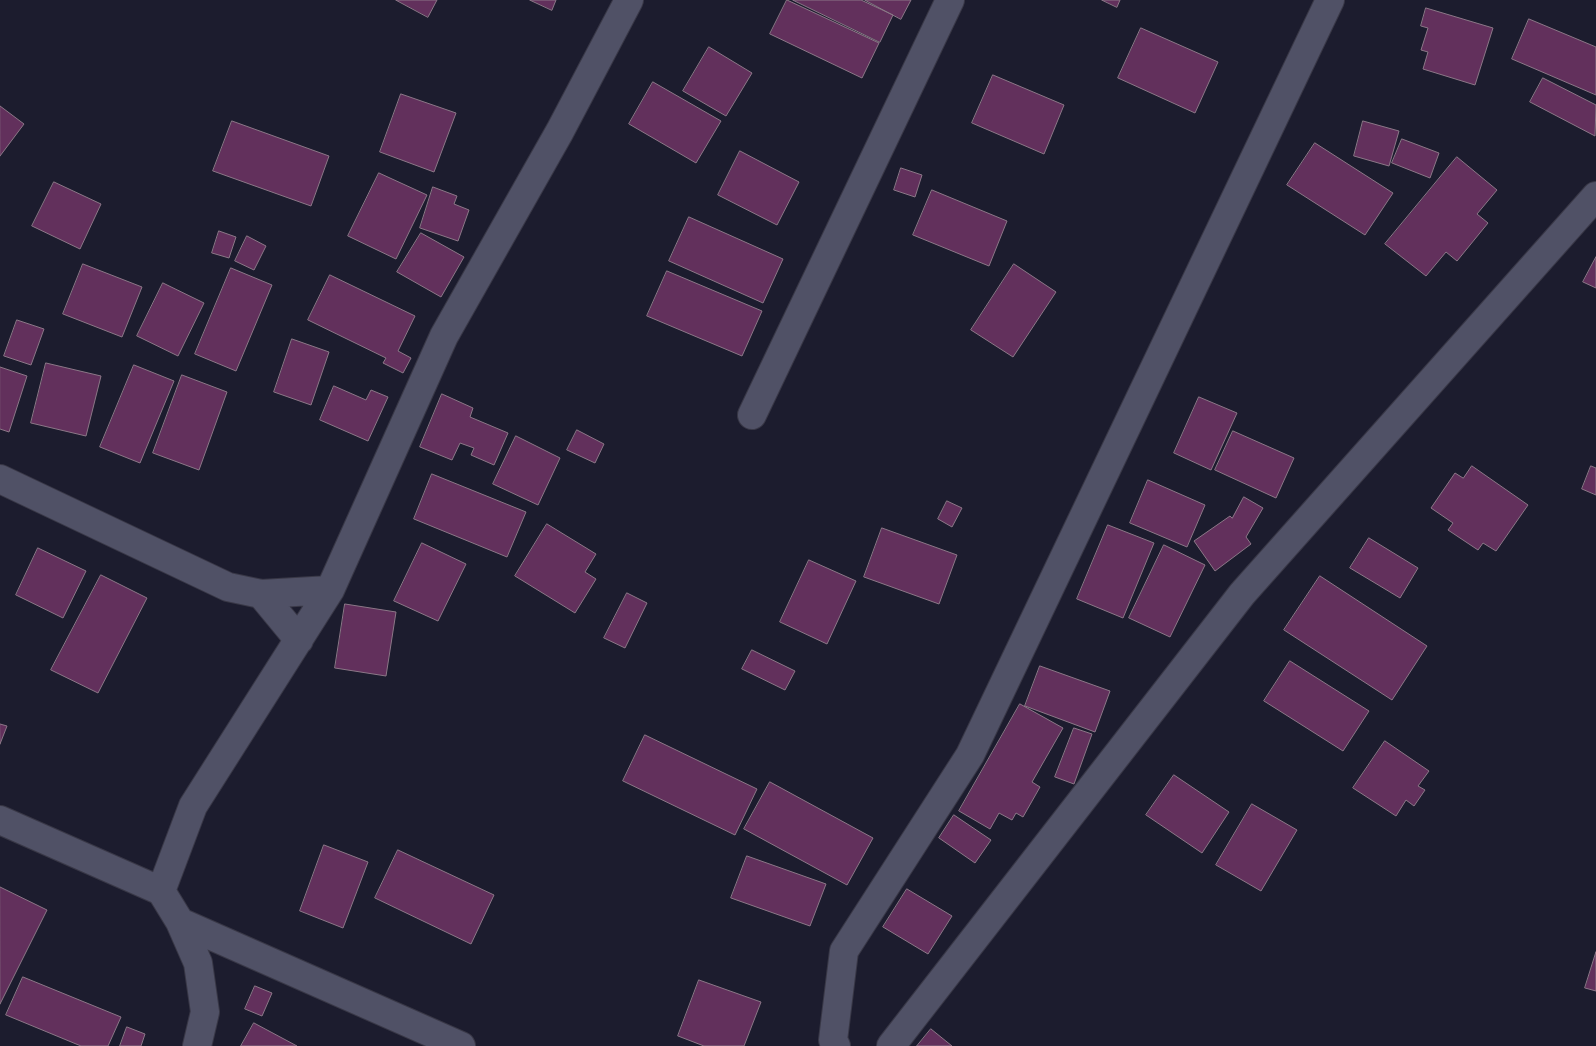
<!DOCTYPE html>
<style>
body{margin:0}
canvas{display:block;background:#1c1c2e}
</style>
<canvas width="1596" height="1046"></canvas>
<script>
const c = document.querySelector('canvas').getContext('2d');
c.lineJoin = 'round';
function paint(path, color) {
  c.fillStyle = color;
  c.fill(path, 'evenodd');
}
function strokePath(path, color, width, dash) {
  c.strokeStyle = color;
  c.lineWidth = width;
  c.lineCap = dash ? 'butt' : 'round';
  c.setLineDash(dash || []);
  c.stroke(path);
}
const building = new Path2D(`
 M396,0h41l-9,17z
 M530,0h26l-4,10z
 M787,0l92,43 -17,35 -92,-44z
 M793,0h68l32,15 -13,27z
 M865,0h46l-10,19z
 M1102,0h18l-3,7z
 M1426,8l67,20 -18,57 -52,-16 5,-17 -7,-2 7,-22 -7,-2z
 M1529,19l67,28v48l-84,-36z
 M1141,28l77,34 -23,51 -77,-35z
 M709,47l43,26 -26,43 -43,-25z
 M993,75l71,30 -20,49 -72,-31z
 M1543,78l53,27 -1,31 -65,-34z
 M653,82l68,39 -25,42 -67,-39z
 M401,94l55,19 -22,59 -54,-20z
 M0,106l24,18 -24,32z
 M232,121l97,35 -18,50 -98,-35z
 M1363,121l36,10 -10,35 -35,-10z
 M1402,139l37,14 -9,25 -38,-15z
 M1315,143l78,50 -28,42 -78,-50z
 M740,151l59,31 -22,43 -59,-30z
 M1457,157l40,33 -20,24 11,9 -31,38 -11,-9 -20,24 -41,-32z
 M901,168l21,7 -7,22 -21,-7z
 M379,173l48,22 -31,64 -48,-23z
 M54,182l47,22 -21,45 -48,-23z
 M433,187l24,9 -3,8 15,6 -11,31 -38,-13z
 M932,190l75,31 -18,45 -76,-31z
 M689,217l94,42 -20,44 -94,-42z
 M219,231l17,6 -7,21 -17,-5z
 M421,233l43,24 -23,40 -44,-25z
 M247,236l19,10 -12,24 -19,-9z
 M1596,257v31l-13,-6z
 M83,264l59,23 -20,50 -59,-23z
 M1014,264l42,28 -43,65 -42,-27z
 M231,268l41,17 -36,86 -41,-17z
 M667,271l95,40 -20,45 -95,-40z
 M330,275l85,41 -17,35 13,7 -8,15 -20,-10 3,-5 -78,-38z
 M163,283l41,20 -26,53 -41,-20z
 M17,320l27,9 -13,36 -27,-9z
 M292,339l37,13 -18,53 -37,-13z
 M46,363l55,13 -15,60 -55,-13z
 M134,365l40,16 -34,82 -40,-16z
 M0,367l27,9 -18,56 -9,-3z
 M182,375l45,17 -28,78 -46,-17z
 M334,386l32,14 5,-10 17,7 -20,44 -48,-21z
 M442,394l31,14 -3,9 38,16 -14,32 -23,-10 3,-7 -14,-5 -8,17 -32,-13z
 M1199,397l38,16 -26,57 -37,-17z
 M577,430l27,14 -9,19 -28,-13z
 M1233,431l61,27 -18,40 -61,-28z
 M516,436l44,22 -22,47 -45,-21z
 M1472,466l56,39 -32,46 -13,-8 -5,7 -30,-20 5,-7 -22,-15 24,-35 8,5z
 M1591,466l5,2v27l-14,-6z
 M432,474l94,38 -19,45 -93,-38z
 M1148,480l57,25 -18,42 -57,-24z
 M1244,497l19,11 -17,29 5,7 -36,27 -21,-30 36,-25 2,2z
 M947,501l15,7 -10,19 -14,-8z
 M547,524l49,30 -11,18 11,7 -21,34 -60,-37z
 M1108,525l46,18 -31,75 -46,-19z
 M882,528l75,27 -18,49 -75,-27z
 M1369,538l49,30 -18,30 -50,-30z
 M422,543l44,21 -28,57 -44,-20z
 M1164,545l41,20 -35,72 -41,-19z
 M38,548l48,23 -23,47 -47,-23z
 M809,560l47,21 -29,63 -47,-22z
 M101,575l46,23 -49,95 -47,-23z
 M1320,576l107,70 -35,54 -108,-70z
 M627,593l20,10 -22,45 -21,-10z
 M345,604l51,8 -10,64 -51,-8z
 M752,650l43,21 -10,19 -43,-21z
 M1290,661l79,50 -26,40 -79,-50z
 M1040,666l70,25 -15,41 -70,-26z
 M1020,704l43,24 -31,54 8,5 -17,30 -7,-4 -4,7 -13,-7 -9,16 -31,-18z
 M0,724l7,2 -7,18z
 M1074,728l18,6 -18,50 -19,-7z
 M645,735l112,54 -22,46 -112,-54z
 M1385,741l44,30 -11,15 7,4 -11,16 -8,-6 -10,16 -43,-28z
 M1174,775l55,37 -27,41 -56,-38z
 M770,782l103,56 -26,47 -103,-56z
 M1252,804l45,26 -36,61 -45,-26z
 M954,815l37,25 -16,23 -36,-25z
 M324,845l44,17 -25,66 -43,-17z
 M398,850l96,45 -23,49 -96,-46z
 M747,856l79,28 -16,42 -79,-28z
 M0,887l47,23 -47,94z
 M907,889l45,27 -24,38 -45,-27z
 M1596,952v39l-11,-3z
 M23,977l98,40 -13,29h-27l-75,-31z
 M699,980l62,22 -17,44h-40l-26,-10z
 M255,986l17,7 -10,23 -17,-7z
 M254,1023l43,23h-56z
 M127,1027l18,7 -4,12h-21z
 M931,1029l21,17h-35z`);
const street = new Path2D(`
 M752,415l198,-415
 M0,479l228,108 33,7 69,-4
 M261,594l38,46
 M0,820l161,71
 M180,922l281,124
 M197,1046l8,-34 -7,-49 -18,-41 -19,-31 32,-85 137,-216 114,-254 116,-205 69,-131
 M836,1046l-3,-6 11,-89 126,-196 360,-755
 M891,1046l351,-452 354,-398`);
paint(building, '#62305c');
strokePath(building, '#8b7787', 1);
strokePath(street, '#393847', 30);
strokePath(street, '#505166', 28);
</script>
